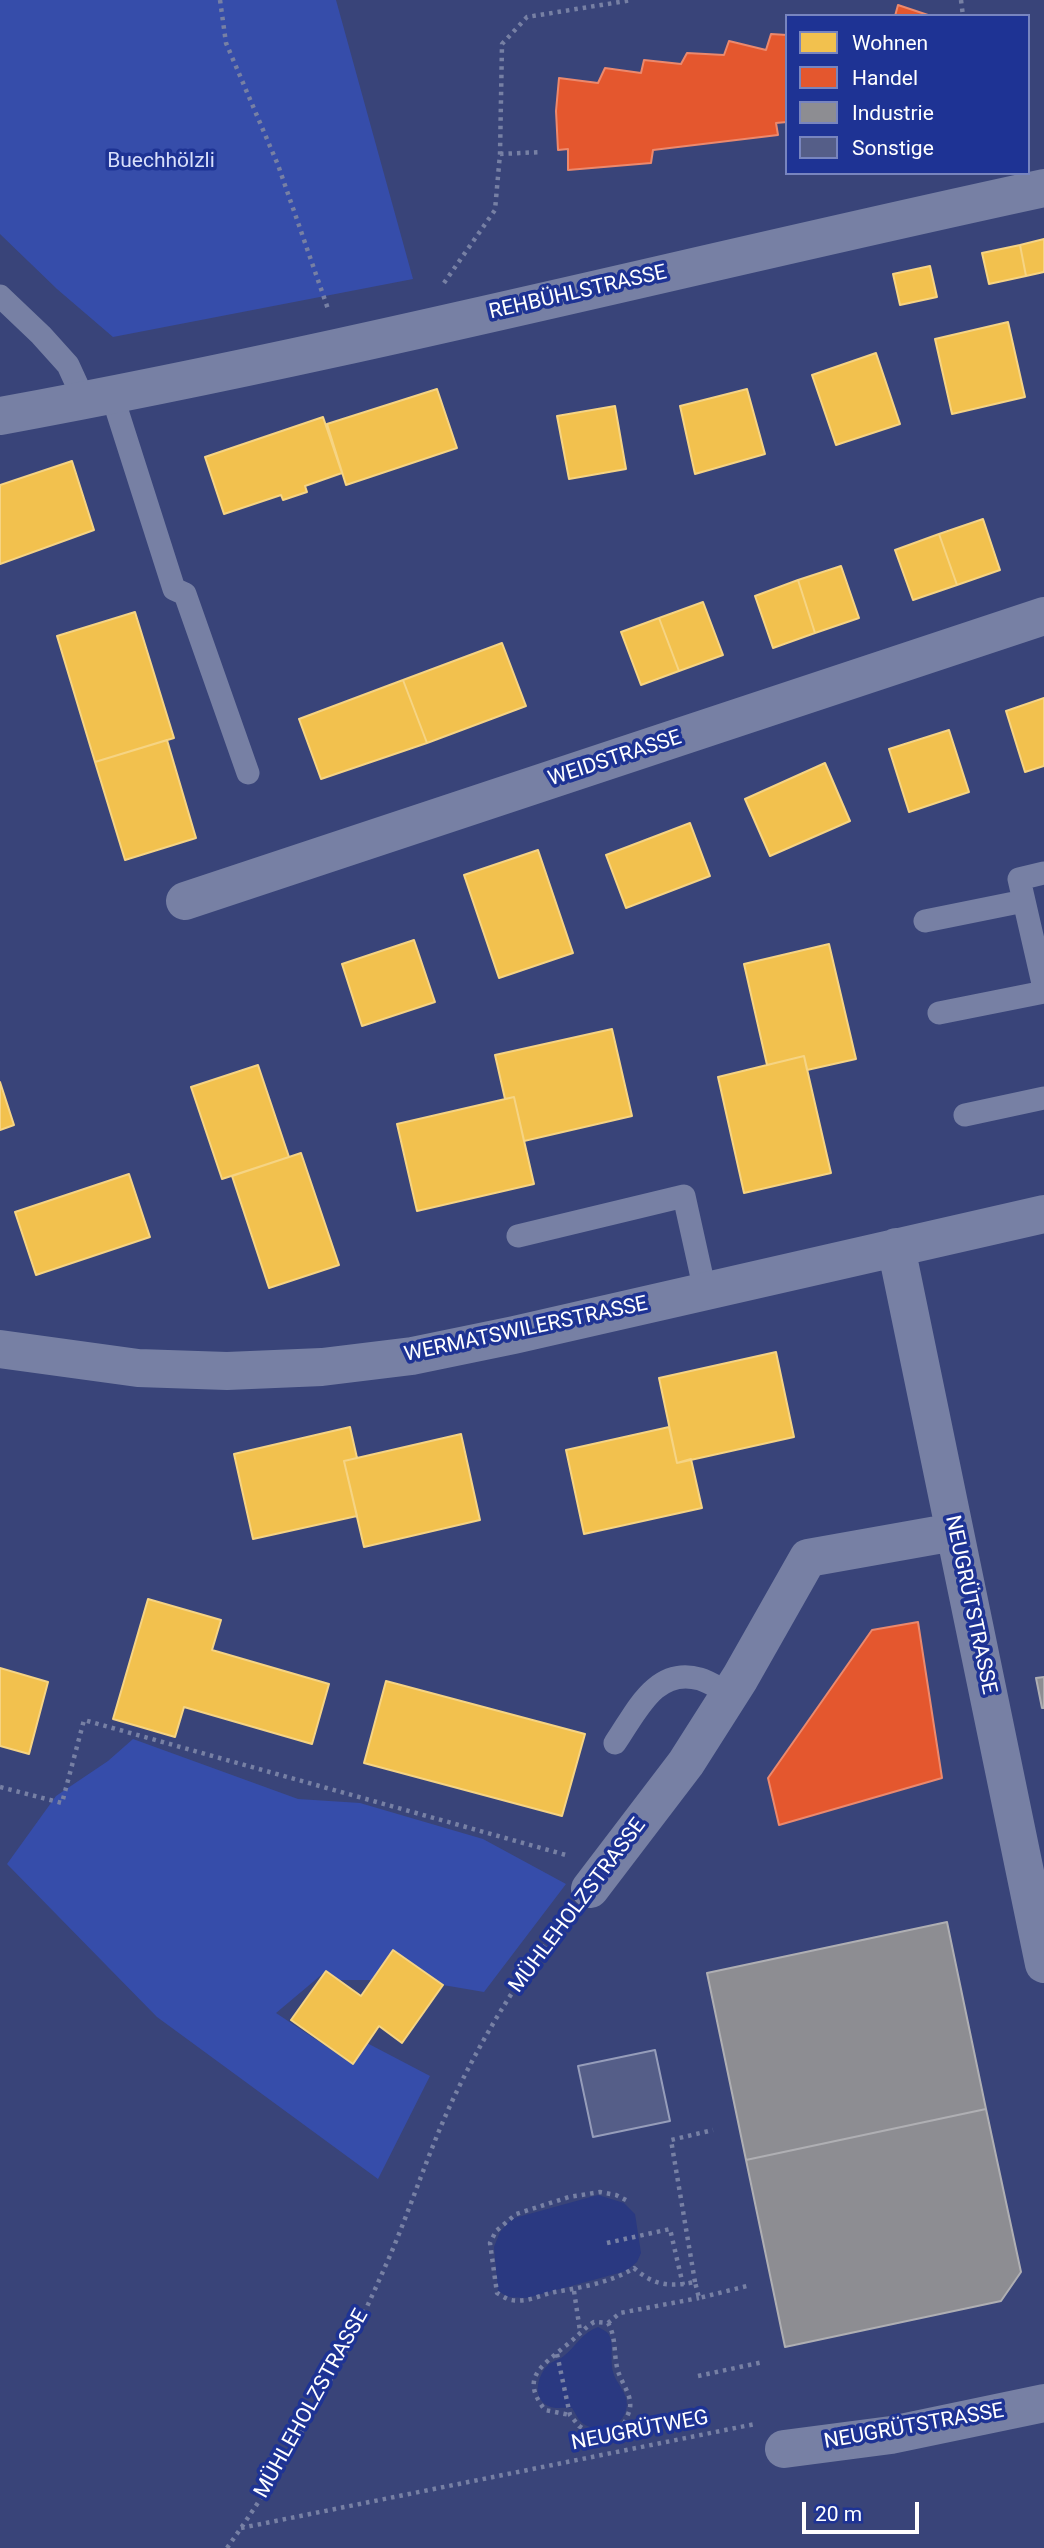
<!DOCTYPE html>
<meta charset="utf-8">
<style>
body{margin:0}
#map{position:relative;width:1044px;height:2548px;overflow:hidden;background:#394479;font-family:Roboto,sans-serif}
canvas{display:block}
.legend{position:absolute;left:785px;top:14px;width:245px;height:161px;box-sizing:border-box;background:#1e3394;border:2px solid #7885bf;margin:0;padding:9px 12px;list-style:none;font-size:21px;color:#fff}
.legend li{display:flex;align-items:center;gap:14px;height:35px}
.legend b{width:35px;border:2px solid #7885bf}
.scale{position:absolute;left:802px;top:2502px;width:117px;height:32px;box-sizing:border-box;border:4px solid #fff;border-top:0;padding-left:9px;font-size:21px;line-height:24px;white-space:nowrap;color:#fff;-webkit-text-stroke:5px #1e3394;paint-order:stroke}
</style>
<div id="map">
<canvas width="1044" height="2548"></canvas>
<ul class="legend">
<li><b style="height:19px;background:#f2c14e"></b>Wohnen</li>
<li><b style="height:19px;background:#e4572e"></b>Handel</li>
<li><b style="height:19px;background:#8d8d92"></b>Industrie</li>
<li><b style="height:19px;background:#555e88"></b>Sonstige</li>
</ul>
<div class="scale">20 m</div>
</div>
<script>
const c = document.querySelector('canvas').getContext('2d');
c.lineJoin = 'round';
function paint(path, color) {
  c.fillStyle = color;
  c.fill(path, 'evenodd');
}
function strokePath(path, color, width, dash) {
  c.strokeStyle = color;
  c.lineWidth = width;
  c.lineCap = dash ? 'butt' : 'round';
  c.setLineDash(dash || []);
  c.stroke(path);
}
function write(font, color, halo, rows, align = 'center') {
  c.font = font + ' Roboto,sans-serif';
  c.lineWidth = 7;
  c.setLineDash([]);
  c.textBaseline = 'middle';
  c.strokeStyle = halo;
  c.fillStyle = color;
  for (const [text, x, y, turn = 0] of rows) {
    c.save();
    c.translate(x, y);
    c.rotate((+turn || 0) * Math.PI / 180);
    c.textAlign = isNaN(turn) ? turn : align;
    if (halo) c.strokeText(text, 0, 0);
    c.fillText(text, 0, 0);
    c.restore();
  }
}
const green = new Path2D(`
 M0,0h336l77,279 -300,58 -56,-48 -57,-55z
 M133,1739l165,60 62,4 123,36 83,45 -82,108 -41,-7 -50,-35 -21,30h-33l-13,-9 -50,42 77,51 14,-21 63,33 -52,103 -221,-162 -150,-153 49,-68 52,-35z`);
const water = new Path2D(`
 M598,2195l26,8 11,11 6,39 -4,9 -11,9 -99,27 -19,-1 -10,-6 -4,-44 6,-15 11,-13z
 M598,2327c5,3 10,4 12,10 4,10 -1,25 4,38 5,12 16,21 12,35 -5,20 -31,24 -45,12 -4,-4 -6,-10 -9,-14 -7,-1 -15,1 -21,-1 -19,-6 -15,-29 -4,-41 4,-5 13,-6 18,-11 12,-10 17,-22 33,-28z`);
const homes = new Path2D(`
 M1044,239v33l-18,4 -6,-31z
 M1020,245l6,31 -37,8 -7,-31z
 M930,266l7,31 -37,8 -7,-31z
 M1008,322l17,75 -73,17 -17,-75z
 M876,353l24,71 -64,21 -24,-70z
 M437,389l20,59 -111,37 -19,-61z
 M747,389l18,65 -70,20 -15,-68z
 M615,406l11,63 -57,10 -12,-63z
 M323,417l19,56 -37,13 2,6 -24,8 -2,-5 -57,19 -19,-57z
 M72,461l22,69 -94,34v-79z
 M983,519l17,51 -43,15 -18,-51z
 M939,534l18,51 -44,15 -18,-50z
 M841,566l18,52 -44,15 -17,-53z
 M798,580l17,53 -42,15 -18,-52z
 M703,602l20,53 -44,16 -20,-53z
 M135,612l39,126 -79,24 -38,-126z
 M659,618l20,53 -38,14 -20,-53z
 M502,643l24,63 -99,37 -24,-63z
 M403,680l24,63 -106,36 -22,-60z
 M1044,698v68l-19,6 -19,-61z
 M949,730l20,62 -60,20 -20,-63z
 M167,740l29,98 -71,22 -30,-98z
 M825,763l25,58 -80,35 -25,-57z
 M690,823l20,53 -84,32 -20,-53z
 M538,850l35,103 -74,25 -35,-103z
 M414,940l21,62 -73,24 -20,-62z
 M829,944l27,115 -49,11 -3,-14 -37,9 -23,-101z
 M612,1029l20,87 -108,25 -10,-44 -9,2 -10,-44z
 M804,1056l27,117 -87,20 -26,-116z
 M258,1065l31,92 -67,22 -31,-92z
 M0,1082l14,43 -14,5z
 M514,1097l20,87 -117,27 -20,-87z
 M301,1153l38,112 -70,23 -37,-112z
 M129,1174l21,63 -114,38 -21,-63z
 M776,1352l18,85 -117,26 -18,-85z
 M350,1427l7,31 -13,3 13,55 -104,23 -19,-85z
 M669,1427l8,36 14,-4 11,49 -118,26 -18,-84z
 M461,1434l19,86 -116,27 -20,-86z
 M148,1599l73,21 -9,30 117,34 -17,60 -128,-37 -9,30 -62,-18z
 M0,1668l48,14 -19,72 -29,-8z
 M386,1681l199,53 -23,82 -198,-53z
 M393,1950l50,35 -41,58 -23,-17 -26,38 -62,-44 35,-49 35,25z`);
const shops = new Path2D(`
 M898,5l33,11h-36z
 M771,34l16,1v87l-11,1 2,12 -125,15 -2,13 -83,7v-21l-10,1 -2,-39 3,-33 39,5 7,-15 36,5 3,-13 37,4 6,-11 37,2 5,-14 37,9z
 M918,1622l24,156 -163,47 -11,-47 104,-148z`);
const industry = new Path2D(`
 M1044,1677v31h-2l-6,-30z
 M947,1922l39,187 -240,51 -39,-187z
 M986,2109l35,163 -20,29 -216,46 -39,-187z`);
const building = new Path2D(`
 M655,2050l15,71 -77,16 -15,-71z`);
const path = new Path2D(`
 M220,0l6,43 52,122 50,144
 M961,0l2,16
 M500,154l42,-2
 M444,283l51,-73 5,-56 2,-110 25,-27 105,-17
 M0,1787l62,16 22,-83 482,135
 M626,2200l-10,-5 -16,-3 -31,5 -53,17 -20,17 -6,12 7,50c4,2 9,6 14,7 16,3 29,-5 44,-8 24,-4 58,-10 79,-24 20,18 36,19 61,14l4,16 48,-12
 M607,2243l63,-14 13,56
 M695,2282l-24,-142 42,-10
 M574,2291l6,40
 M608,2323l12,-10 79,-15
 M557,2354l13,61 9,11 14,9 18,-3 13,-8c2,-5 5,-11 6,-16 2,-13 -8,-24 -12,-37 -5,-17 -1,-32 -10,-48l-14,-1c-11,7 -19,17 -30,25 -23,20 -44,31 -19,63l25,5
 M698,2376l65,-14
 M241,2528l514,-104
 M227,2548c62,-87 115,-183 158,-281 26,-58 44,-119 72,-176 30,-62 67,-121 110,-174`);
const lane = new Path2D(`
 M0,296l41,39 27,30 16,35
 M112,395l62,194 11,5 63,179
 M1044,873l-25,6 25,109
 M925,921l99,-20
 M939,1013l105,-21
 M965,1115l79,-17
 M518,1236l166,-40 21,95
 M615,1743c21,-30 40,-77 85,-64 10,3 20,10 30,15`);
const street = new Path2D(`
 M0,416c350,-64 696,-153 1044,-228
 M185,901l859,-285
 M896,1247l148,717
 M0,1349l138,19 89,3 95,-4 90,-11 102,-21 530,-121
 M590,1889l96,-126 54,-85 68,-120 146,-26
 M784,2449l107,-14 153,-32`);
const parkNames = [
 ["Buechhölzli",161,162]
];
const streetNames = [
 ["REHBÜHLSTRASSE",578,293,-13],
 ["WEIDSTRASSE",615,759,-18],
 ["WERMATSWILERSTRASSE",526,1330,-12],
 ["NEUGRÜTSTRASSE",970,1605,78],
 ["MÜHLEHOLZSTRASSE",578,1906,-53],
 ["MÜHLEHOLZSTRASSE",312,2404,-61],
 ["NEUGRÜTSTRASSE",914,2427,-10],
 ["NEUGRÜTWEG",640,2431,-11]
];
paint(green, '#364daa');
paint(water, '#2a3981');
paint(homes, '#f2c14e');
strokePath(homes, '#f6d483', 2);
paint(shops, '#e4572e');
strokePath(shops, '#ec896d', 2);
paint(industry, '#8d8d92');
strokePath(industry, '#afafb3', 2);
paint(building, '#555e88');
strokePath(building, '#969dba', 2);
strokePath(path, '#7780a4', 4.5, [3.5, 5]);
strokePath(lane, '#7780a4', 23);
strokePath(street, '#7780a4', 38);
write('21px', '#d7defa', '#1e3394', parkNames);
write('21px', '#fff', '#1e3394', streetNames);
</script>
